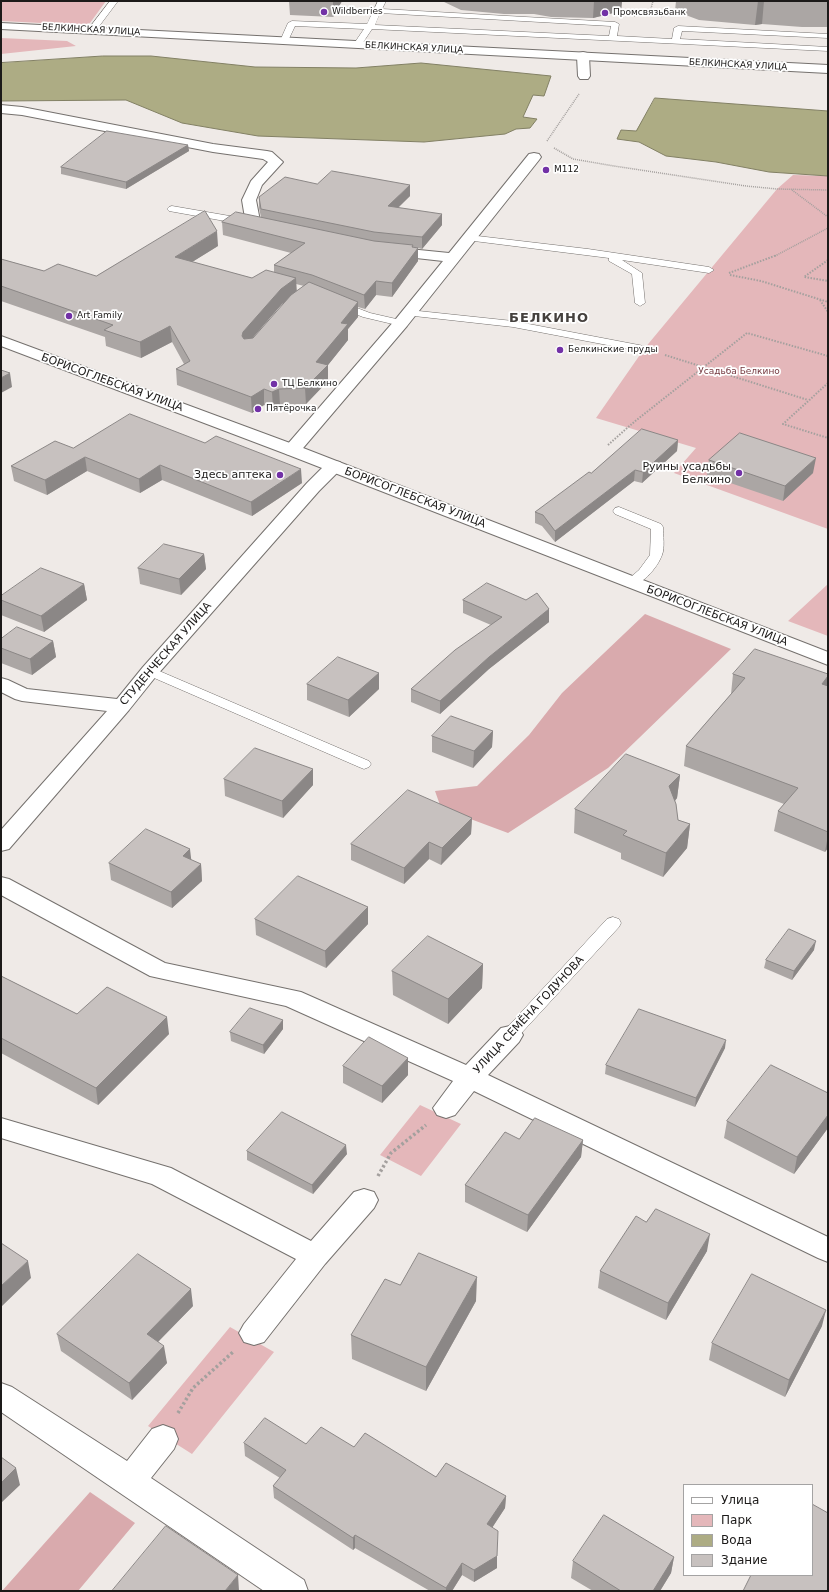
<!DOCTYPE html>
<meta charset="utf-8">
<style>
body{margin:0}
#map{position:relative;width:829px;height:1592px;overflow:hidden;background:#efeae7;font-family:"DejaVu Sans",sans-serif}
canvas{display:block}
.frame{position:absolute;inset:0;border:2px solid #1c1a19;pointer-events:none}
.legend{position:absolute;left:683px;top:1484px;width:130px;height:92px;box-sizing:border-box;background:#fff;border:1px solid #a4a3a3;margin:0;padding:5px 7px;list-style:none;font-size:12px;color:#1c1a19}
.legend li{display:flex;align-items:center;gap:8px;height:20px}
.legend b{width:20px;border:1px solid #a4a3a3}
</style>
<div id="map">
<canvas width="829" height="1592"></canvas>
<div class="frame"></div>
<ul class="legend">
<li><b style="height:5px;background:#fff"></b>Улица</li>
<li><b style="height:11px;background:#e4b7ba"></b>Парк</li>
<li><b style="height:11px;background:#adac84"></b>Вода</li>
<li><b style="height:11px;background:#c7c1bf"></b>Здание</li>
</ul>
</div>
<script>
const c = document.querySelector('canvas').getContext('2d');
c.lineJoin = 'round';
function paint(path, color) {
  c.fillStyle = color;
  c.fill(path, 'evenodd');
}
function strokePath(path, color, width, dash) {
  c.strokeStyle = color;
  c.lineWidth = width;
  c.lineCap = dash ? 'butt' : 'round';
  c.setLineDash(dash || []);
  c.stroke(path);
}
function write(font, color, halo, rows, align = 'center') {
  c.font = font + ' "DejaVu Sans",sans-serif';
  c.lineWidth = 3.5;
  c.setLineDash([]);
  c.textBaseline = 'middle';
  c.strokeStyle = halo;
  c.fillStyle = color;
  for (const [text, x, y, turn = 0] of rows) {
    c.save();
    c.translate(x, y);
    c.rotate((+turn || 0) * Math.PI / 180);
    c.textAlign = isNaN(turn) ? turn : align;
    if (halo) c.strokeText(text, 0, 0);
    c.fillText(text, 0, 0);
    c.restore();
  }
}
const green = new Path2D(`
 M1,1h105l-16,22 -8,2 -81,-4z
 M1,38l66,3 9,5 -75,8z
 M793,175l35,1v353l-154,-56 22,-25 -100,-30 48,-69 133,-160z
 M828,584v52l-40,-15z
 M420,1105l41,19 -40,52 -41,-21z
 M230,1327l44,25 -82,102 -44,-28z`);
const forest = new Path2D(`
 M645,614l86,35 -123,119 -100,65 -67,-25 -6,-17 42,-5 52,-51 33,-42z
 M90,1492l45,31 -57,68h-76z`);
const water = new Path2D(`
 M103,56h48l104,11 101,1 65,-5 130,13 -7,20 -11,-1 -10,22 14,2 -7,9 -14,1 -11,5 -81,8 -166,-6 -76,-13 -56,-23 -125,1v-38z
 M655,98l173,13v65l-59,-4 -53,-10 -50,-6 -27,-14 -22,-3 4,-9 15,1z`);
const pathFar2 = new Path2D(`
 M650,12l13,5
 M634,16l16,-4 3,-11
 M547,141l32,-47
 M554,148l19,11 41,7 132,20 31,3 51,1
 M792,190l36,27
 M775,256l53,-28`);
const pathFar1 = new Path2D(`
 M828,260l-24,17 24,4
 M729,273l48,-18
 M730,275l31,6 67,21
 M820,300l8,12
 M665,355l143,45
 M828,383l-45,41 45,14
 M608,445l26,-23 113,-89 81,23`);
const path = new Path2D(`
 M378,1176l13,-23 35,-28
 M178,1413l15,-25 40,-36`);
const lane = new Path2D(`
 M110,1h8l-24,32h-6l-1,-2z
 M378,1h8l-4,8 233,13 4,2 -2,12 55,3 2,-11 4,-2 150,8v4l-146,-7 -2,8 148,8v4l-456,-22 -12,18h-3l-4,-2 11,-16 -69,-3 -8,17h-6l-1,-2 8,-18 4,-2 75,3zM380,13l231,13 -2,10 -234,-11z
 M172,206l75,13 5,3 -5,3 -78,-14 -2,-2 2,-2z
 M469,235l119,14 121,18 5,3 -5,3 -87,-13 20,13 3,30 -5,3 -5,-3 -3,-29 -23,-13v-3l-143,-18 -2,-2z
 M339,301l31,12 35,8 1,2 -5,3 -38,-9 -28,-11 -1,-2 1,-2z
 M409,310l104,11 131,25 5,3 -5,3 -131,-25 -108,-12 -1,-2 1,-2z
 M619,507l42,17 2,3c0,8 2,21 -1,28 -4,12 -22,34 -36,31l-2,-3 15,-13 11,-15 1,-26 -36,-15 -2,-3 2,-3z
 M150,667l219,94 2,3 -2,3 -5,2 -5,-2 -214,-93 -2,-3 2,-3z
 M613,917l6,2 2,4 -2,4 -103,112 -6,2 -6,-2 -3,-4 3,-4 103,-112z`);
const street = new Path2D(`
 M583,52l4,1 2,3 1,20 -2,3h-8l-2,-3 -1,-20 2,-3z
 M1,105l21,2 191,37 54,7 5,1 11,10 -21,23 -6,15 4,21 20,4 2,3 -2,3 -5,1 -27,-5 -2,-3 -4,-24 9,-19 17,-19 -5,-3 -50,-7 -191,-37 -21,-2z
 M534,153l5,1 2,3 -2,3 -132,166 -109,128 -6,1 -6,-1 -3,-4 3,-4 109,-126 48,-59 -54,-6 -5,-1 -2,-3 2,-3 5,-1 60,6 80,-99z
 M334,461l6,1 3,4 -3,4 -21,21 -162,184 -28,35 -120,139 -8,2v-21l106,-119 -85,-10 -7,-2 -14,-7v-14l7,2 19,9 90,10 26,-32 164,-184 21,-21z
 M1,877l8,2 156,84 136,29 165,73 35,-37 9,-2 9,2 4,7 -4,7 -31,33 340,162v25l-10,-4 -344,-167 -19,24 -9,3 -9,-3 -4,-7 20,-27 -167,-75 -136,-30 -149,-81z
 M1,1118l170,50 140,73 43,-49 10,-3 10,3 4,8 -4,8 -49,56 -61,78 -10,3 -10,-3 -5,-9 5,-9 52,-65 -144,-75 -151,-46z
 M1,1383l11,4 115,74 25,-32 11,-4 11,4 4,10 -4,10 -23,29 153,102 4,11h-44l-263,-179z`);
const secondary = new Path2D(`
 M1,23l827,42v8l-827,-44z
 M1,336l297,110 530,206v13l-542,-211 -285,-108z`);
const wall = new Path2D(`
 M289,1h53l-9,16 -43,-2z
 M442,1h180l-1,10 -28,7 -42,-1 -17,-3h-30l-43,-4z
 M676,1h152v26h-26l-40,-3 -7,1 -56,-5 -24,-9z
 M188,145l1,6 -63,38 -65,-15v-7z
 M317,184l93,12 -12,12 44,17 -20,24 -4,-1v13l-26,36 -16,-2 -11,14 -7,-2v10l-10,12v11l-20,25v16l-22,23 -26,1 -7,3 -9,-3 -12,8 -75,-28 -1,-16 8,-5 -12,-22 -31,16 -35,-12 -1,-9 -104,-36v-42l43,12 52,5 122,-30 -26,16 60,16 22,-5v-8l17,-12 -68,-18 -1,-13 39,-5 -2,-9v-11zM296,284l8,2 -8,5zM286,301l-33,37h-1l30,-34z
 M678,440l-1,11 -35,32 -8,-2 -79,61 -13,-16 -7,-3v-11z
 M73,448l229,35 -50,33 -90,-36 -22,13 -53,-22 -40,24 -33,-14 -3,-15z
 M709,460l104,13 -30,28 -76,-26z
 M204,554l2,15 -25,26 -41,-11 -2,-16z
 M84,584l3,16 -43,32 -43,-17v-19z
 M463,600h63l23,9v13l-60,47 -49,45 -29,-12v-13l80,-64 -28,-12z
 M1,639l52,2 3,16 -24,18 -31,-12z
 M379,673v16l-30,28 -42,-17v-16z
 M733,674h95l-1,12h1v162l-3,4 -51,-21 4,-20 6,-7 -100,-38 2,-20 45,-52z
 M493,731l-1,16 -19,21 -41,-16v-16z
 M313,769v16l-30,33 -58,-22 -1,-17z
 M680,775l-3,23 -2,3 3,19 12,4 -3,24 -24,29 -42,-18v-6l-47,-20 1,-24z
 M472,818l-1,16 -30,31 -12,-6 -25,25 -53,-24v-16z
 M191,860l10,4 1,17 -30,27 -61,-28 -2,-17z
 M368,907v17l-42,44 -70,-33 -1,-16z
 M814,950l-22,30 -28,-12 2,-8z
 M483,964l-1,24 -34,36 -55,-29 -1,-24z
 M1,976l76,38 92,20 -71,71 -97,-52z
 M283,1020v9l-19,25 -33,-13 -1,-9z
 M725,1048l-30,59 -90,-33 1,-9z
 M408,1058v17l-26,28 -39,-20v-17z
 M828,1093v35l-34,46 -70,-36 3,-17z
 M519,1139l64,1 -2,17 -54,75 -62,-30v-17z
 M247,1151l100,3 -34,40 -66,-34z
 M646,1222l61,29 -41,69 -68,-32 2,-17z
 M400,1285l76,16 -50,90 -74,-32 -1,-24z
 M193,1306l-35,36 9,21 -35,37 -71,-49 -4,-17z
 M822,1326l-37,71 -76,-37 3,-17z
 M244,1443l62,1 48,3 82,30 70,19 -1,12 -13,20 5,40 -23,14 -12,-7 -10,16h-22l-75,-43 -2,2 -79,-52 -1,-12 7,-8 -35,-22z
 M674,1557l-3,16 -11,18h-67l-22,-13 2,-17z`);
const shadedWall = new Path2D(`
 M333,1h9l-9,16z
 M594,1h28l-1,10 -28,7z
 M758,1h6l-2,23 -7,1z
 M188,145l1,6 -63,38v-7z
 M410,185v11l-22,21v-11z
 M442,214v11l-20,24v-12z
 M217,231l1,15 -42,26 -1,-15z
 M413,245v9l5,-6v13l-26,36v-14z
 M296,278l1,16 -15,10 -38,44 -2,-12 1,-4 38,-43z
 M376,281v14l-11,14 -1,-14z
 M358,302v15l-10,12v11l-20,25v16l-22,23 -1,-16 11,-26 25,-39z
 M170,326l2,16 -31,16 -1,-16z
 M10,373l2,14 -11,6v-15z
 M264,389v16l-12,8 -1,-16z
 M279,389l1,16 -7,3 -1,-16z
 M678,440l-1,11 -35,32 1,-11z
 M85,457l2,14 -40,24 -2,-15z
 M816,458l-3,15 -30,28 2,-15z
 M160,465l2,15 -22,13 -1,-14z
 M301,469l1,14 -50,33 -1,-14z
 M635,470l-1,11 -79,61v-11z
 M204,554l2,15 -25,26 -2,-16z
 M84,584l3,16 -43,32 -3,-16z
 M549,609v13l-60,47 -49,45v-13l49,-44z
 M53,641l3,16 -24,18 -2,-16z
 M379,673v16l-30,28 -1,-17z
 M828,676v5l-2,13 -4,-10z
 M493,731l-1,16 -19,21 1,-17z
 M313,769v16l-30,33 -1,-17z
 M680,775l-3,23 -10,12 2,-24z
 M472,818l-1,16 -30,31 1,-17z
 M690,824l-3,24 -24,29 3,-24z
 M828,835v13l-3,4z
 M429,842v17l-25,25v-16z
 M190,849l2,17 -9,-10z
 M201,864l1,17 -30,27 -1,-16z
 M368,907v17l-42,44 -1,-17z
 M816,941l-2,9 -22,30 2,-9z
 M483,964l-1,24 -34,36v-25z
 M167,1017l2,17 -71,71 -2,-17z
 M283,1020v9l-19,25 -1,-9z
 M726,1040l-1,8 -30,59 1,-9z
 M408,1058v17l-26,28v-17z
 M828,1115v13l-34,46 3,-17z
 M583,1140l-2,17 -54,75 1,-17z
 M346,1145l1,9 -34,40 -1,-9z
 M710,1234l-3,17 -41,69 2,-17z
 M28,1261l3,17 -30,29v-21z
 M477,1277l-1,24 -50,90v-24z
 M191,1289l2,17 -44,45 -2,-17z
 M826,1310l-4,16 -37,71 4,-17z
 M164,1346l3,17 -35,37 -3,-17z
 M16,1468l4,17 -19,18v-20z
 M506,1496l-1,12 -19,29 1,-13z
 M355,1535v13l-2,2v-12z
 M497,1556v12l-23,14v-12z
 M674,1557l-3,16 -11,18h-7z
 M462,1563v12l-10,16h-6v-3z
 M238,1575l1,16h-14z`);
const building = new Path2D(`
 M107,131l81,14 -62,37 -65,-15z
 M332,171l78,14 -22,21 54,8 -20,23 -48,-5 -113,-23 -2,-12 26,-20 32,7z
 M205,211l12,20 -42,26 77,21 14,-8 30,8 -15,11 -38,43 -1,4 2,3 9,-1 38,-43 18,-13 49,20 -17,21 7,1 -32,38 12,3 -23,23 -26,1 -7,3 -8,-3 -13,8 -75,-28 14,-8 -20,-35 -30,16 -36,-12 9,-5 -112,-39v-27l43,12 14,-7 38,12z
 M236,212l138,29 39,4 -1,2 6,1 -26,35 -16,-2 -12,14 -52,-20 -38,-10 31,-22 -83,-21z
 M1,370l9,3 -9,5z
 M130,414l75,29 11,-7 85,33 -50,33 -91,-37 -21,14 -54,-22 -40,23 -34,-14 44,-25 18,7z
 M642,429l36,11 -35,32 -8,-2 -80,61 -12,-16 -8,-3 54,-40 2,1z
 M740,433l76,25 -31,28 -76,-26z
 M164,544l40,10 -25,25 -41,-11z
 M41,568l43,16 -43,32 -40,-16v-4z
 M487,583l39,17 11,-7 12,16 -60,48 -49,44 -29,-12 44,-39 47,-33 -39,-17z
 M17,627l36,14 -23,18 -29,-11v-9z
 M755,649l73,25v2l-6,8 6,2v146l-50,-21 20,-23 -112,-42 59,-68 -12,-4z
 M338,657l41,16 -31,27 -41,-16z
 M451,716l42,15 -19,20 -42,-15z
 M255,748l58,21 -31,32 -58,-22z
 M626,754l54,21 -11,11 7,18 2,16 12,4 -24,29 -43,-18 4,-4 -52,-22z
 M408,790l64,28 -30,30 -13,-6 -25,26 -53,-24z
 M146,829l44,20 -7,7 18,8 -30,28 -62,-29z
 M298,876l70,31 -43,44 -70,-32z
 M789,929l27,12 -22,30 -28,-11z
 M428,936l55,28 -35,35 -56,-28z
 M1,976l76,38 30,-27 60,30 -71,71 -95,-50z
 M250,1008l33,12 -20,25 -33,-13z
 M639,1009l87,31 -30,58 -90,-33z
 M369,1037l39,21 -26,28 -39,-20z
 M771,1065l57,28v22l-31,42 -70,-36z
 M282,1112l64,33 -34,40 -65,-34z
 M535,1118l48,22 -55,75 -63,-30 40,-53 14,7z
 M656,1209l54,25 -42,69 -68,-32 36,-55 10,6z
 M1,1243l27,18 -27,25z
 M419,1253l58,24 -51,90 -75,-32 34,-56 15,6z
 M138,1254l53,35 -44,45 17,12 -35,37 -72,-49z
 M752,1274l74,36 -37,70 -77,-37z
 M265,1418l41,26 15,-17 33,20 11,-14 71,44 10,-14 60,33 -19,28 11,7 -1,25 -23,14 -12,-7 -16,25 -91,-53 -2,3 -80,-52 13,-16 -42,-27z
 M1,1457l15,11 -15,15z
 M812,1504l16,9v78h-85l8,-16h61z
 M604,1515l70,42 -21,34h-32l-48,-30z
 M166,1526l72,49 -13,16h-113z`);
const markers = [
 [324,12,4,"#7231a6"],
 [605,13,4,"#7231a6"],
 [546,170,4,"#7231a6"],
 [69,316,4,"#7231a6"],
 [560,350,4,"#7231a6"],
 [274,384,4,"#7231a6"],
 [258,409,4,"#7231a6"],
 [739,473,4,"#7231a6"],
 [280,475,4,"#7231a6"]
];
const farPoinames = [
 ["Wildberries",332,12],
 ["Промсвязьбанк",613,13],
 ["М112",554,170],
 ["Art Family",77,316],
 ["Белкинские пруды",568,350],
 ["ТЦ Белкино",282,384],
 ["Пятёрочка",266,409]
];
const farStreetnames = [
 ["БЕЛКИНСКАЯ УЛИЦА",91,30,3],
 ["БЕЛКИНСКАЯ УЛИЦА",414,48,3],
 ["БЕЛКИНСКАЯ УЛИЦА",738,65,3]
];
const farParknames = [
 ["Усадьба Белкино",739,372]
];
const streetNames = [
 ["БОРИСОГЛЕБСКАЯ УЛИЦА",112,383,20],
 ["БОРИСОГЛЕБСКАЯ УЛИЦА",415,498,21],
 ["БОРИСОГЛЕБСКАЯ УЛИЦА",717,616,21],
 ["СТУДЕНЧЕСКАЯ УЛИЦА",166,654,-49],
 ["УЛИЦА СЕМЁНА ГОДУНОВА",529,1015,-47]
];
const poiNames = [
 ["Руины усадьбы",731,467],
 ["Белкино",731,480],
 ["Здесь аптека",272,475]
];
const farDistrictnames = [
 ["БЕЛКИНО",549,319]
];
paint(green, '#e4b7ba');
paint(forest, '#d9aaad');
paint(water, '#adac84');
strokePath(water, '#828064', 1);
strokePath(lane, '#75716e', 1);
strokePath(street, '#75716e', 2);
strokePath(secondary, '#75716e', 2);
strokePath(pathFar2, '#a4a09e', 1.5, [1, 1]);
strokePath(pathFar1, '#a4a09e', 2, [1.5, 1.5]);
strokePath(path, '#a4a09e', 3.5, [2.5, 2.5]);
paint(lane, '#fff');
paint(street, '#fff');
paint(secondary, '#fff');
paint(wall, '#aba6a4');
paint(shadedWall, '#8b8786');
paint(building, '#c7c1bf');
strokePath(building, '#8b8786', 1);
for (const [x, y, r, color] of markers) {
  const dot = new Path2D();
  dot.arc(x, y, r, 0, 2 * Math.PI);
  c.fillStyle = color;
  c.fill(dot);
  strokePath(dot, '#fff', 1.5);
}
write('9px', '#1c1a19', '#fff', farPoinames, 'left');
write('9px', '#1c1a19', '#fff', farStreetnames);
write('9px', '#74383f', '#fff', farParknames);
write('11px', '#1c1a19', '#fff', streetNames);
write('11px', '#1c1a19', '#fff', poiNames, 'right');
c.letterSpacing = '1px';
write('bold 13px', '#45413e', '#fff', farDistrictnames);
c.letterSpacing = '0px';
</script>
